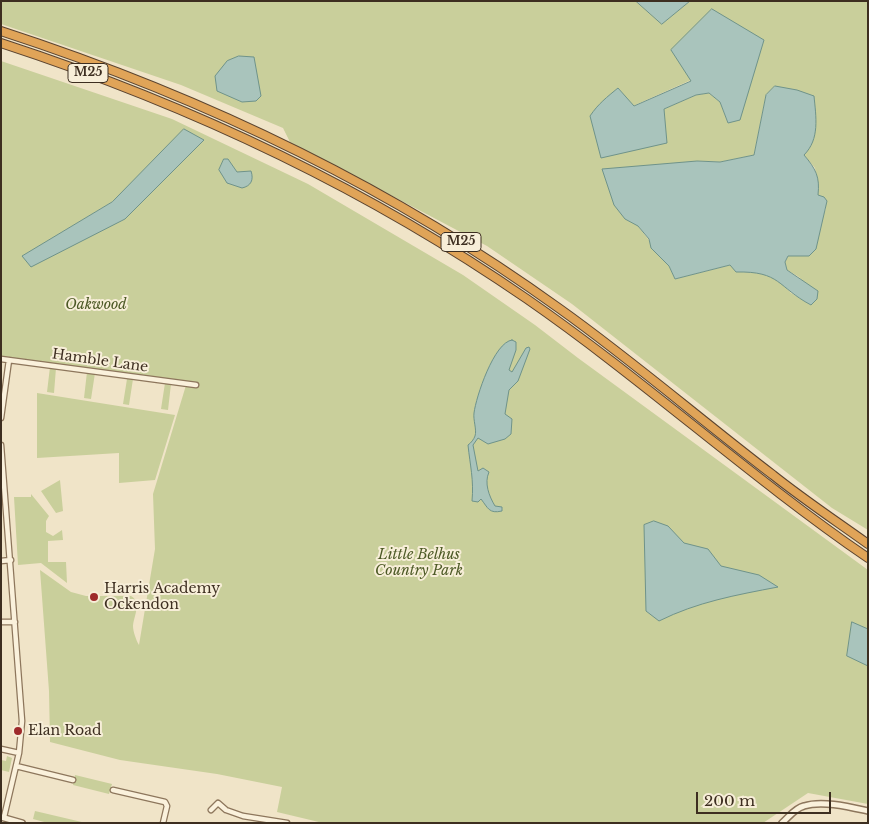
<!DOCTYPE html>
<style>
body{margin:0}
#map{position:relative;width:869px;height:824px;overflow:hidden;background:#f0e4c8;font-family:"Libre Baskerville",serif}
canvas{display:block}
.frame{position:absolute;inset:0;border:2px solid #3d2e20;pointer-events:none}
.scale{position:absolute;left:696px;top:792px;width:135px;height:22px;box-sizing:border-box;border:2px solid #3d2e20;border-top:0;padding-left:6px;font-size:15px;line-height:18px;white-space:nowrap;color:#3d2e20;-webkit-text-stroke:4px #f7eed8;paint-order:stroke}
</style>
<div id="map">
<canvas width="869" height="824"></canvas>
<div class="frame"></div>
<div class="scale">200 m</div>
</div>
<script>
const c = document.querySelector('canvas').getContext('2d');
c.lineJoin = 'round';
function paint(path, color) {
  c.fillStyle = color;
  c.fill(path, 'evenodd');
}
function strokePath(path, color, width, dash) {
  c.strokeStyle = color;
  c.lineWidth = width;
  c.lineCap = dash ? 'butt' : 'round';
  c.setLineDash(dash || []);
  c.stroke(path);
}
function write(font, color, halo, rows, align = 'center') {
  c.font = font + ' "Libre Baskerville",serif';
  c.lineWidth = 4;
  c.setLineDash([]);
  c.textBaseline = 'middle';
  c.strokeStyle = halo;
  c.fillStyle = color;
  for (const [text, x, y, turn = 0] of rows) {
    c.save();
    c.translate(x, y);
    c.rotate((+turn || 0) * Math.PI / 180);
    c.textAlign = isNaN(turn) ? turn : align;
    if (halo) c.strokeText(text, 0, 0);
    c.fillText(text, 0, 0);
    c.restore();
  }
}
const green = new Path2D(`
 M1,1h635l26,22 28,-22h178v529l-36,-22 -260,-204 -85,-58 -197,-104 -7,-14 -102,-43 -180,-61zM764,40l-36,83 -8,-21 -11,-9 -13,2 -32,14 -74,7 28,-28 15,18 58,-26zM775,86l29,69 11,13 3,27 8,13 -17,47 -21,1 -3,6 2,8 12,7 18,22 -6,6 -20,-12 -10,-11 -14,-8 -37,-9 -55,14 -6,-13 -31,-40 59,-65 23,1 34,-7 12,-60z
 M1,61l171,58 136,65 155,91 72,50 43,33 290,212v234l-60,-11 -45,30h-440l-46,-11 5,-25 -65,-13 -97,-14 -70,-18 -1,-51 -9,-121 31,22 15,4h45c11,7 3,19 2,30 0,5 3,14 6,19l16,-96 -2,-55 34,-112 -186,-25zM203,140l-78,79 -102,37 89,-54z
 M50,367l6,1 -2,25 -7,-1z
 M87,372l8,1 -4,26 -7,-1z
 M127,379h6l-4,26 -6,-1z
 M165,383l6,1 -3,26 -7,-1z
 M37,393l138,22 -20,65 -36,3v-30l-82,5z
 M60,480l3,31 -7,2 -15,-22z
 M31,494l18,22 -3,5v11l7,4 9,-6 1,10 -15,1v21h18l1,21 -26,-20 -23,2 -4,-68h17z
 M7,756l5,2 -3,14 -8,-2v-10l5,1z
 M75,775l37,9 -3,10 -36,-9z
 M35,811l51,12h-38l-15,-4z`);
const water = new Path2D(`
 M636,1h54l-28,23z
 M712,9l52,31 -24,80 -12,3 -8,-21 -11,-9 -13,2 -32,14 3,34 -66,15 -11,-42c8,-12 17,-19 28,-28l16,18 57,-25 -20,-31z
 M239,56l15,1 7,39 -5,5 -14,1 -25,-11 -2,-15 12,-15z
 M775,86l22,4 17,6c2,21 6,43 -10,59 12,14 16,22 14,40l6,2 3,4 -11,48 -7,7h-21l-3,6 2,8 31,21 -1,8 -6,6c-34,-18 -30,-34 -75,-33l-6,-7 -55,14 -6,-13 -18,-18 -2,-9 -11,-13 -13,-7 -11,-14 -12,-36 95,-8 23,1 34,-7 12,-60z
 M184,129l20,11 -79,79 -94,48 -9,-11 90,-54z
 M224,159h4l9,13 14,-1c3,9 0,15 -9,17l-15,-5 -8,-13z
 M512,340l4,2v8l-7,20 3,2 14,-24 3,-1 1,2 -12,32 -9,9 -4,24 7,5 -1,15 -6,5 -17,5 -10,-6 -5,7 5,26 5,-3 6,4c-5,11 0,24 6,34l7,1v4c-13,3 -14,-3 -21,-12l-3,3 -6,-1c2,-21 -2,-36 -4,-56 3,-2 6,-6 7,-9 2,-6 -2,-16 -1,-23 2,-16 20,-71 38,-73z
 M654,521l14,5 16,17 24,6 13,17 38,9 19,12c-42,8 -81,15 -119,34l-13,-10 -2,-86z
 M852,622l16,7v37l-21,-10z`);
const minor = new Path2D(`
 M1,359l195,26
 M1,418l8,-58
 M1,445l21,276 -3,32 -15,64
 M1,561l10,-1
 M1,622h14
 M1,749l18,4
 M16,766l57,14
 M113,790l52,12 2,4 -4,17
 M211,810l7,-7 8,7 17,6 44,7`);
const tertiary = new Path2D(`
 M1,817l21,6
 M782,823c7,-6 13,-15 22,-17 18,-6 46,1 64,5`);
const motorway = new Path2D(`
 M1,31c200,65 389,155 559,278 73,52 141,111 213,166 30,24 63,46 95,69
 M1,43c187,61 364,144 526,256 117,81 223,178 341,259`);
const markers = [
 [94,597,5,"#9e2a2b"],
 [18,731,5,"#9e2a2b"]
];
const shields = [
 [88,73,40],
 [461,242,40]
];
const shieldNames = [
 ["M25",88,73],
 ["M25",461,242]
];
const parkNames = [
 ["Oakwood",96,305],
 ["Little Belhus",419,555],
 ["Country Park",419,571]
];
const streetNames = [
 ["Hamble Lane",100,361,8]
];
const poiNames = [
 ["Harris Academy",104,589],
 ["Ockendon",104,605],
 ["Elan Road",28,731]
];
paint(green, '#c9cf9b');
paint(water, '#a9c4bc');
strokePath(water, '#6f938a', 1);
strokePath(minor, '#8d765c', 7);
strokePath(tertiary, '#8d765c', 8);
strokePath(motorway, '#5b4430', 10);
strokePath(minor, '#faf1dc', 4.5);
strokePath(tertiary, '#faf1dc', 5);
strokePath(motorway, '#e0a458', 8);
for (const [x, y, r, color] of markers) {
  const dot = new Path2D();
  dot.arc(x, y, r, 0, 2 * Math.PI);
  c.fillStyle = color;
  c.fill(dot);
  strokePath(dot, '#f7eed8', 2);
}
for (const [x, y, w] of shields) {
  const box = new Path2D();
  box.roundRect(x - w / 2, y - 9.5, w, 19, 4);
  c.fillStyle = '#f7eed8';
  c.fill(box);
  strokePath(box, '#3d2e20', 1);
}
write('bold 12px', '#3d2e20', null, shieldNames);
write('italic 14px', '#4d5a26', '#f7eed8', parkNames);
write('14px', '#3d2e20', '#f7eed8', streetNames);
write('14px', '#3d2e20', '#f7eed8', poiNames, 'left');
</script>
